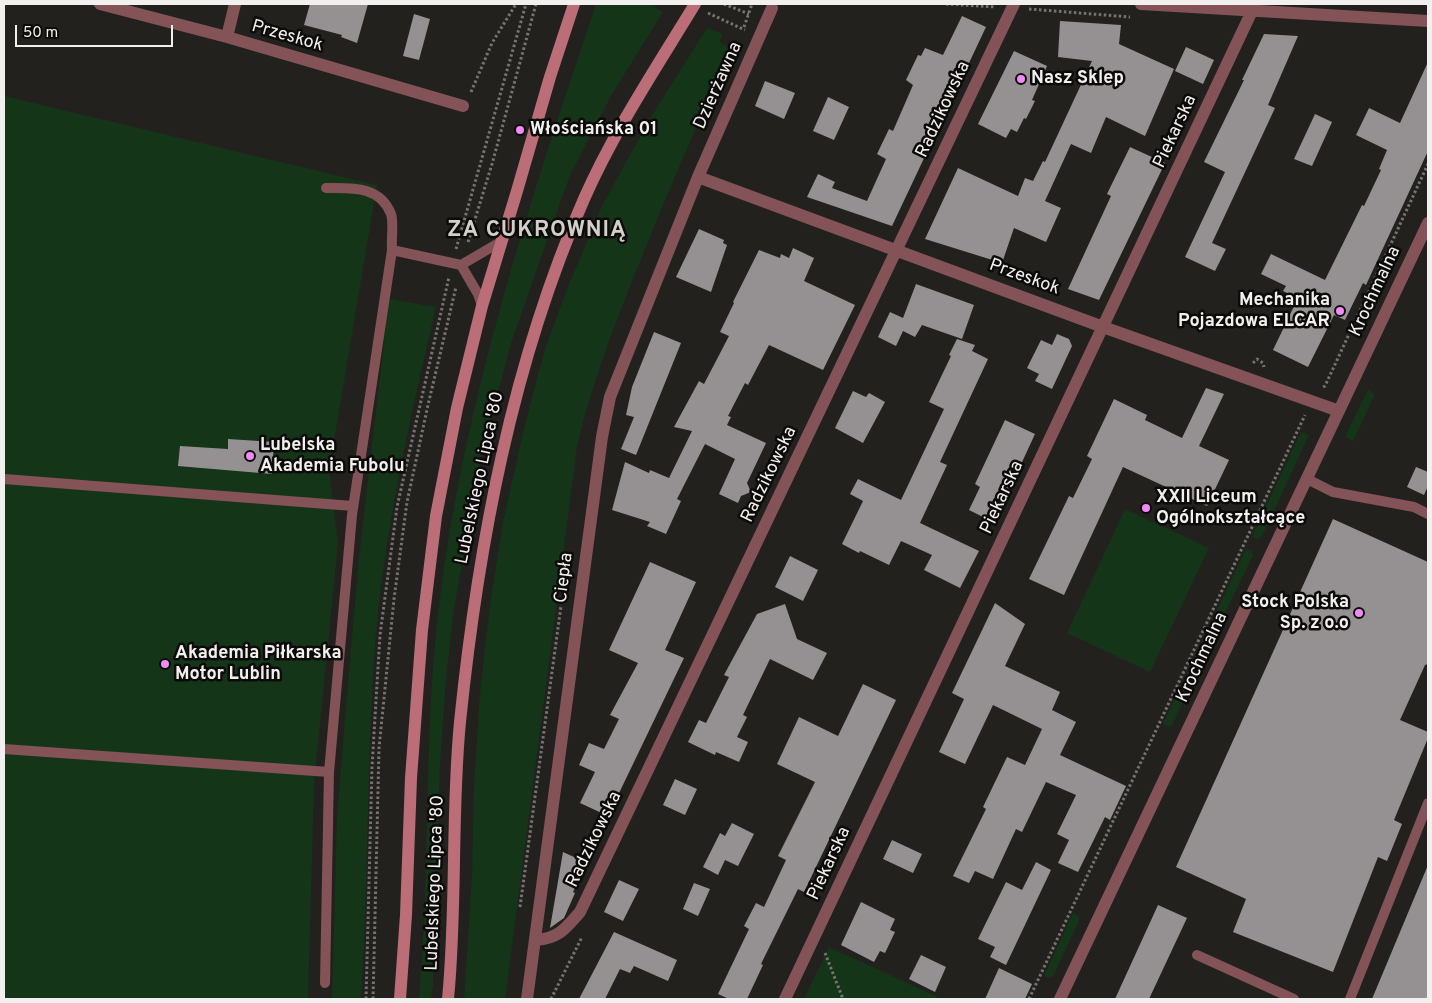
<!DOCTYPE html>
<meta charset="utf-8">
<style>
body{margin:0}
#map{position:relative;width:1432px;height:1003px;overflow:hidden;background:#23211e;font-family:Overpass,sans-serif}
canvas{display:block}
.frame{position:absolute;inset:0;border:5px solid #f2f0ee;pointer-events:none}
.scale{position:absolute;left:15px;top:25px;width:158px;height:22px;box-sizing:border-box;border:2px solid #f2f0ee;border-top:0;padding-left:6px;font-size:15px;line-height:18px;white-space:nowrap;color:#f2f0ee;-webkit-text-stroke:4px #0c0b0a;paint-order:stroke}
</style>
<div id="map">
<canvas width="1432" height="1003"></canvas>
<div class="frame"></div>
<div class="scale">50 m</div>
</div>
<script>
const c = document.querySelector('canvas').getContext('2d');
c.lineJoin = 'round';
function paint(path, color) {
  c.fillStyle = color;
  c.fill(path, 'evenodd');
}
function strokePath(path, color, width, dash) {
  c.strokeStyle = color;
  c.lineWidth = width;
  c.lineCap = dash ? 'butt' : 'round';
  c.setLineDash(dash || []);
  c.stroke(path);
}
function write(font, color, halo, rows, align = 'center') {
  c.font = font + ' Overpass,sans-serif';
  c.lineWidth = 5;
  c.setLineDash([]);
  c.textBaseline = 'middle';
  c.strokeStyle = halo;
  c.fillStyle = color;
  for (const [text, x, y, turn = 0] of rows) {
    c.save();
    c.translate(x, y);
    c.rotate((+turn || 0) * Math.PI / 180);
    c.textAlign = isNaN(turn) ? turn : align;
    if (halo) c.strokeText(text, 0, 0);
    c.fillText(text, 0, 0);
    c.restore();
  }
}
const green = new Path2D(`
 M596,4h52l15,8 -51,82 -42,81 -59,168 -29,109 -28,157 -8,70 -6,83 -7,224 -2,13h-12c12,-130 4,-262 20,-393 25,-207 91,-405 157,-602z
 M707,28l16,6 -4,8 12,6c-33,74 -65,148 -95,223 -23,58 -45,115 -59,176l-72,552h-41l8,-123 2,-92 6,-90 10,-89 13,-83 20,-89 21,-81 23,-63 35,-83 49,-89z
 M4,96l373,89 -48,286 9,72 -24,242 -6,214h-304z
 M389,299l47,8c-25,107 -50,216 -60,326 -10,122 -7,244 -15,366h-29l5,-182 10,-122 12,-137z
 M1368,390l7,4 -22,47 -8,-4z
 M1301,432l8,3 -47,101 -5,3 -5,-2z
 M1125,509l84,39 -59,124 -83,-39z
 M1246,549l5,2 2,4 -82,172 -8,-3z
 M1073,913l6,3v5l-26,55 -4,2 -5,-2z
 M829,947l113,52h-138z`);
const building = new Path2D(`
 M310,4h58l-11,39 -16,-6 1,-2 -38,-10z
 M414,14l16,5 -11,41 -16,-4z
 M962,16l24,11 -94,199 -85,-29 11,-23 17,8 -3,6 35,13 19,-42 -9,-5 12,-25 4,2 20,-46 -7,-5 12,-25 3,1 4,-8 18,7z
 M1060,21l61,4 -2,19 55,25 -29,67 -39,-19 -15,36 -20,-9 -26,57 16,7 -15,34 -32,-14 -12,35 -77,-24 33,-71 60,28 7,-18 8,3 10,-20 2,1 47,-101 -34,-4z
 M1264,34l34,2 -30,69 7,3 -63,135 14,6 -11,22 -30,-14 40,-85 -21,-10 40,-82h-2z
 M1186,47l28,13 -11,24 -28,-13z
 M1014,51l33,15 -15,34 3,1 -9,18 -2,-1 -7,14 -6,-3 -5,9 -28,-14z
 M1428,62v89l-62,134 -3,-2 -18,37 -11,-5 -26,52 -35,-17 25,-52 -15,-7 3,-5 -25,-12 10,-20 54,26 37,-75 2,1 17,-36 -2,-1 8,-19 -31,-15 13,-27 31,15z
 M765,81l30,12 -11,26 -29,-13z
 M828,97l21,10 -15,33 -21,-9z
 M1315,114l17,8 -20,44 -18,-7z
 M1130,147l35,16 -66,137 -31,-11 43,-93 -4,-2z
 M699,229l25,11 -1,3 4,2 -16,47 -35,-15z
 M793,248l21,10 -10,23 51,24 -32,65 -54,-25 -21,40 -3,-2 -17,33 3,1 -4,8 39,18 -19,40 4,9 -10,4 -3,7 -19,-9 16,-35 -30,-15 -28,55 4,2 -15,33 -19,-8 3,-4 -38,-12 13,-48 24,11 1,-3 19,8 23,-47 -18,-4 25,-46 5,3 25,-48 -9,-4 14,-29 -1,-1 26,-52 21,8 1,-4 8,4z
 M916,284l58,21 -12,34 -40,-14 -7,12 -12,-6 -7,15 -18,-9 12,-25 13,6z
 M654,332l27,11 -45,112 -15,-6 13,-32 -8,-2 6,-28z
 M1057,334l12,5 3,7 -20,43 -17,-8 4,-7 -12,-6 14,-28 11,5z
 M957,339l18,6 -3,6 16,8 -48,103 7,3 -27,58 59,28 -19,37 -36,-18 8,-15 -31,-14 -12,24 -29,-14 -1,2 -17,-9 21,-43 -13,-7 8,-15 43,21 43,-91 -15,-7 22,-46 -2,-1z
 M1206,388l18,6 -25,52 30,14 -22,46 -84,-39 -59,128 -35,-16 40,-83 4,2 19,-39 -5,-3 27,-57 33,16 -2,5 37,18z
 M853,391l13,6 3,-4 16,9 -22,41 -28,-15z
 M1005,420l30,14 -30,65 -9,-4 -11,23 -16,-8 11,-23 -5,-3z
 M228,439l46,3 -2,32 -94,-8 2,-20 48,3z
 M1416,467l12,5v14l-4,9 -17,-8z
 M1333,519l95,43v102l-3,1 -25,55 28,12v6l-34,82 8,4 -15,37 -9,-4 -45,115 -100,-40 13,-33 -70,-32z
 M790,556l28,14 -15,31 -28,-14z
 M650,562l46,20 -31,68 19,8 -76,158 -28,-13 15,-31 -16,-7 10,-22 15,6 15,-30 -9,-4 28,-52 -29,-13z
 M995,603l30,21 -20,42 55,26 -8,18 24,12 -16,33 66,31 -16,34 -5,-3 -27,55 -20,-9 11,-23 -12,-6 19,-39 -30,-13 -24,50 -6,-3 -23,50 -18,-8 -6,12 -16,-7 33,-67 -3,-2 24,-50 18,8 17,-36 -49,-24 -28,59 -26,-12 25,-53 -12,-6z
 M785,604l12,35 30,14 -14,27 -43,-21 -27,56 4,2 -10,20 11,5 -9,20 -23,-10 -1,3 -27,-13 11,-22 7,3 23,-46 -5,-2 33,-61z
 M863,684l33,16 -92,192 -6,-3 -37,75 2,1 -16,34h-18l-11,-5 31,-65 -5,-3 12,-23 8,4 22,-47 -8,-4 37,-74 -38,-18 22,-47 39,19z
 M675,779l22,10 -12,26 -22,-10z
 M732,823l22,11 -16,32 -13,-6 -7,15 -15,-8 17,-34 5,3z
 M892,840l30,14 -9,19 -30,-14z
 M563,852l24,11 -14,29 2,1 -11,25 -14,10z
 M1036,862l15,8 -45,95 -16,-8 5,-10 -17,-8 28,-57 16,8z
 M1428,865v134h-56z
 M619,880l20,9 -16,32 -19,-9z
 M694,883l16,6 -12,27 -15,-7z
 M861,902l34,17 -5,11 5,2 -10,21 -5,-2 -6,11 -33,-17z
 M1158,905l29,13 -38,81h-34z
 M614,932l63,28 -9,21 -34,-15 -4,7 -10,-4 -15,30h-26z
 M921,955l25,12 -11,25 -26,-13z
 M999,968l33,16 -7,15h-40z`);
const path = new Path2D(`
 M724,4l25,10
 M946,4l50,3
 M1029,9l101,8
 M708,13l37,17
 M744,27l8,-23
 M471,92l21,-49 24,-39
 M468,242l24,-78 44,-160
 M456,249l70,-245
 M1253,363l4,-4 6,4 1,4
 M1323,387l2,-1 103,-222
 M520,907l41,-301
 M825,953l18,46
 M366,999l6,-232 8,-132 17,-128 52,-230
 M373,999l6,-251 15,-149 13,-97 21,-97 28,-118
 M551,999l31,-62
 M1029,999l276,-584`);
const lane = new Path2D(`
 M392,250l69,15 17,29 4,12
 M461,265l41,-24
 M4,479l349,27
 M1307,479l26,13 81,15 14,7
 M4,749l325,23
 M1197,955l97,44
 M325,983l4,-211 23,-257 40,-265c-1,-9 2,-28 -1,-36 -11,-29 -41,-26 -65,-26
 M1350,999l78,-196`);
const street = new Path2D(`
 M100,4l127,33 236,69
 M1141,4l287,17
 M227,37l8,-33
 M698,177l405,150 236,84
 M536,940c23,-2 29,-11 44,-28l434,-908
 M527,999l75,-562 8,-40 88,-220 74,-169
 M785,999l467,-988
 M1060,999l368,-776`);
const secondary = new Path2D(`
 M400,999l6,-84 5,-137 11,-148 14,-114 21,-108 25,-102 35,-115 33,-114 24,-73
 M448,999c9,-92 3,-185 12,-277 18,-176 52,-359 124,-523 30,-68 72,-131 111,-195`);
const markers = [
 [1021,79,5,"#f18af4"],
 [520,130,5,"#f18af4"],
 [1340,311,5,"#f18af4"],
 [250,456,5,"#f18af4"],
 [1146,508,5,"#f18af4"],
 [1359,613,5,"#f18af4"],
 [165,664,5,"#f18af4"]
];
const streetNames = [
 ["Przeskok",287,37,16],
 ["Dzierżawna",719,86,-66],
 ["Radzikowska",944,110,-65],
 ["Piekarska",1176,132,-65],
 ["Przeskok",1024,278,20],
 ["Krochmalna",1376,292,-65],
 ["Radzikowska",770,475,-64],
 ["Lubelskiego Lipca '80",481,478,-78],
 ["Piekarska",1003,498,-65],
 ["Ciepła",565,578,-83],
 ["Krochmalna",1203,658,-65],
 ["Radzikowska",595,840,-64],
 ["Piekarska",830,864,-65],
 ["Lubelskiego Lipca '80",436,883,-88]
];
const poiNames = [
 ["Nasz Sklep",1031,79],
 ["Włościańska 01",530,130],
 ["Mechanika",1330,301,"right"],
 ["Pojazdowa ELCAR",1330,322,"right"],
 ["Lubelska",260,446],
 ["Akademia Fubolu",260,467],
 ["XXII Liceum",1156,498],
 ["Ogólnokształcące",1156,519],
 ["Stock Polska",1349,603,"right"],
 ["Sp. z o.o",1349,624,"right"],
 ["Akademia Piłkarska",175,654],
 ["Motor Lublin",175,675]
];
const districtNames = [
 ["ZA CUKROWNIĄ",537,232]
];
paint(green, '#153518');
paint(building, '#959193');
strokePath(path, '#767471', 3, [2.5, 2.5]);
strokePath(lane, '#835358', 10);
strokePath(street, '#835358', 12);
strokePath(secondary, '#bb6e77', 12);
for (const [x, y, r, color] of markers) {
  const dot = new Path2D();
  dot.arc(x, y, r, 0, 2 * Math.PI);
  c.fillStyle = color;
  c.fill(dot);
  strokePath(dot, '#0c0b0a', 2);
}
write('18px', '#f2f0ee', '#0c0b0a', streetNames);
write('bold 18px', '#f2f0ee', '#0c0b0a', poiNames, 'left');
c.letterSpacing = '1px';
write('bold 22px', '#d2cfcb', '#0c0b0a', districtNames);
c.letterSpacing = '0px';
</script>
